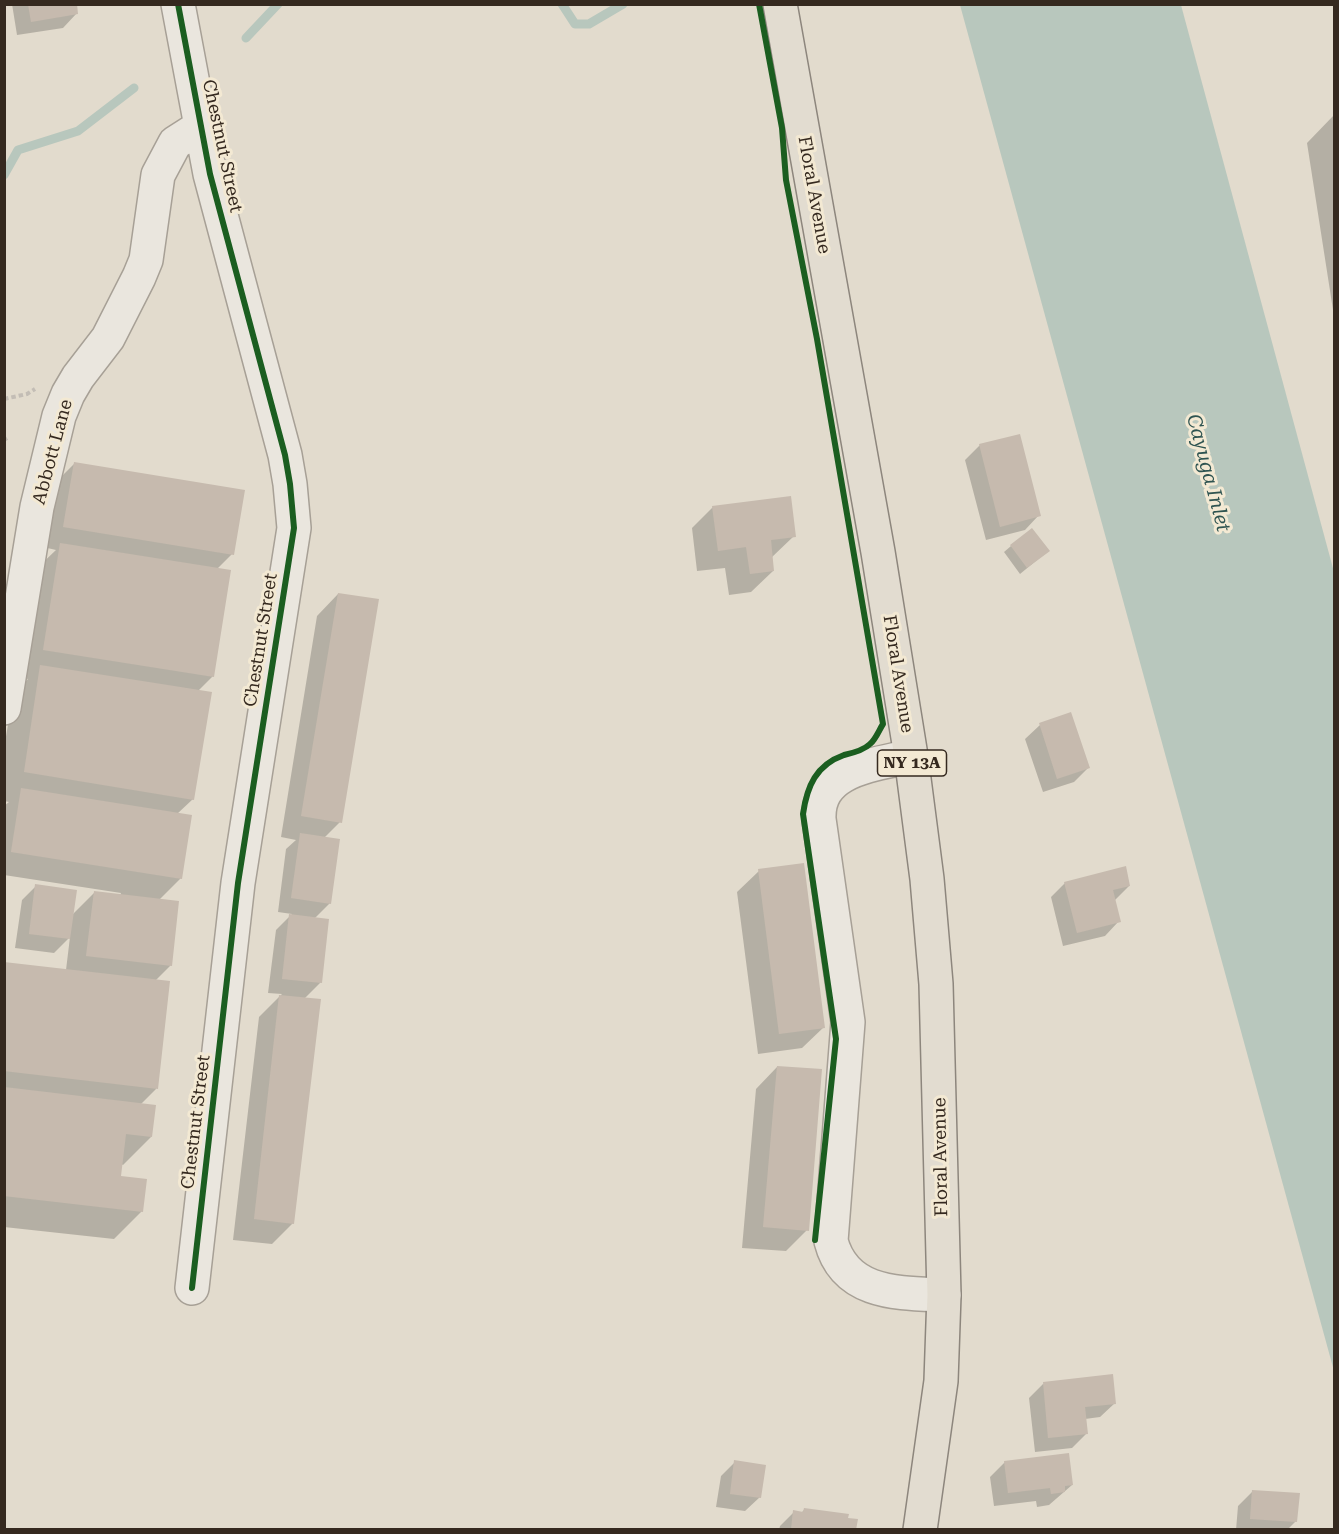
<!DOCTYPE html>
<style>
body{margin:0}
#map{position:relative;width:1339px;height:1534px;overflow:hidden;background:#e2dbcd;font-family:"Roboto Serif",serif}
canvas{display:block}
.frame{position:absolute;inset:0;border:6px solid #35291f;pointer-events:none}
</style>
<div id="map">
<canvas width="1339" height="1534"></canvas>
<div class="frame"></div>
</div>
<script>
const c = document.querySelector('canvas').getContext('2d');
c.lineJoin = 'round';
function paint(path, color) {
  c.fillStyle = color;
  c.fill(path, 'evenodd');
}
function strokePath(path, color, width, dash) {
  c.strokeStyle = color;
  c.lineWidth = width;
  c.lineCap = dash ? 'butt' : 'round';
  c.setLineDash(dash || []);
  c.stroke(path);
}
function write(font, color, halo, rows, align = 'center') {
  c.font = font + ' "Roboto Serif",serif';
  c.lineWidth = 6;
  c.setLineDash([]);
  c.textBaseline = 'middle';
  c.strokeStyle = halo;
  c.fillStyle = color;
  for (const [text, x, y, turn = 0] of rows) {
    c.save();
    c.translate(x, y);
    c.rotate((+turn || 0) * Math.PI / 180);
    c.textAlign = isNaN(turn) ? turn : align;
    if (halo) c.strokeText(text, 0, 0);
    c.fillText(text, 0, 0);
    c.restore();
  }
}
const water = new Path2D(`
 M960,5h221l153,567v799z`);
const shadow = new Path2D(`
 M12,4h63l2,9 -14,15 -46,7z
 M1334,115v195h-1l-26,-167z
 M980,445l59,70 -14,15 -39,10 -21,-80z
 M74,464l158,90 -15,15 -4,107 -16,16 -4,107 -16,15 4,64 -22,22 12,65 -16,16 1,108 -15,15 10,33 -28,28 -2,-1 -2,13 23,34 -28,28 -110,-12v-264l62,7 4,-33 -16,16 -39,-5 7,-48 14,-14 36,29 22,-22 26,3 1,-3 -117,-18v-69l5,-4 -5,-1v-53l9,-53 15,-16 -12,-2 17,-105 23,-22 -13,-3 10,-62z
 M713,507l81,29 -23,22 2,13 -22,21 -22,3 -4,-27 -28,3 -5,-43z
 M1011,546l37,5 -28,23 -16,-22z
 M338,594l2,228 -16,16 6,65 -16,16 7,63 -17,17 -11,224 -21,21 -39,-4 26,-223 23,-23 -14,-1 8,-63 16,-16 -14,-2 8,-63 10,-9 -15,-3 36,-221z
 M1040,725l48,43 -14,14 -31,10 -18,-53z
 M759,871l65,156 -22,21 -44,6 -21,-162z
 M1065,883l64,3 -15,15 5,20 -14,15 -42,10 -12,-49z
 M777,1067l30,163 -21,21 -44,-3 14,-159z
 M1043,1384l72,19 -15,14 -15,2 1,15 -14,14 -37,4 -6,-54z
 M735,1462l25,35 -15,14 -29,-4 5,-31z
 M1005,1462l67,23 -23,20 -12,2 -1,-6 -42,5 -4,-29z
 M1252,1492l44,29 -9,9h-51l2,-24z
 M804,1510l43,9 8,11h-76l1,-4 14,-14 7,1z`);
const stream = new Path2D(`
 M562,4l13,20h14l34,-20
 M246,38l32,-34
 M4,175l14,-25 60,-19 56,-43`);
const building = new Path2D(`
 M28,4h49l1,10 -47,8z
 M1020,434l21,82 -41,11 -21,-83z
 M74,462l171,28 -11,65 -171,-28z
 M791,496l5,41 -25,3 3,31 -24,3 -4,-27 -28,4 -6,-45z
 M1032,528l18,23 -23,17 -17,-23z
 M60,543l171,27 -17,107 -171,-27z
 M338,593l41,6 -37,224 -41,-7z
 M40,665l172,27 -18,108 -170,-28z
 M1071,712l19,56 -33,11 -18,-56z
 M21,788l171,27 -10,64 -171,-27z
 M300,833l40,6 -9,65 -40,-6z
 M804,863l21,165 -46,6 -21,-165z
 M1126,866l4,20 -17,4 8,32 -44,11 -13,-51z
 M35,884l42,6 -7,49 -41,-5z
 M94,891l85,10 -7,65 -86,-10z
 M289,914l40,5 -7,64 -40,-4z
 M4,962l166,19 -12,108 -154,-18z
 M279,995l42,4 -27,225 -40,-5z
 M777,1066l45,3 -13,162 -46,-4z
 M4,1087l152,18 -4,32 -26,-3 -5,42 26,3 -4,33 -139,-16z
 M1113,1374l3,30 -31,3 3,27 -40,4 -5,-56z
 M1069,1453l4,32 -8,1v6l-14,2 -1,-6 -42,5 -4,-32z
 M734,1460l32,5 -5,33 -31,-4z
 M1252,1490l48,3 -3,29 -47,-3z
 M804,1508l45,6 -1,4 10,1 -2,11h-65l2,-20 10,2z`);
const path = new Path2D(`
 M4,399l23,-5 8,-5
 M4,437l4,6`);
const minor = new Path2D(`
 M178,4l32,170 75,281 5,29 4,44 -56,355 -46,405
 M4,708l33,-201 22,-91 9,-22 10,-17 30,-39 31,-61 7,-17 12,-85 17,-32 25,-16
 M911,756c-37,9 -94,13 -92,63l29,203 -17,219c14,54 68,52 113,54`);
const major = new Path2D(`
 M780,4l98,548 33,204 16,123 9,105 8,311 -3,86 -21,149`);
const cycleway = new Path2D(`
 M178,4l32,170 75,281 5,29 4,44 -56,355 -46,405
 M759,4l23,124 4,52 31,159 66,385c-4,6 -7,15 -13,20 -6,6 -17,9 -26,11 -28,10 -37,31 -41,59l33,225 -21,201`);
const shields = [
 [912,763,69]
];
const shieldNames = [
 ["NY 13A",912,763]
];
const streetNames = [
 ["Chestnut Street",222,146,78],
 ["Floral Avenue",814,195,80],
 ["Abbott Lane",53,452,-75],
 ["Chestnut Street",261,640,-81],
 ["Floral Avenue",898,674,81],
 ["Chestnut Street",196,1122,-83],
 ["Floral Avenue",941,1157,-91]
];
const waterNames = [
 ["Cayuga Inlet",1208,473,75]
];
paint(water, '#b8c7bd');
paint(shadow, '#0003');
strokePath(stream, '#b8c7bd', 9);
paint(building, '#c6baae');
strokePath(minor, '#a7a096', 36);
strokePath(major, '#8d867d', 36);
strokePath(path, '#c3bdb5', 4, [4.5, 3]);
strokePath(minor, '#eae6de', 33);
strokePath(major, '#e2dcd0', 33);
strokePath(cycleway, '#1b5e20', 6);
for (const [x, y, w] of shields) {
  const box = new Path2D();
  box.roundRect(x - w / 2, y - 13, w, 26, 4.5);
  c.fillStyle = '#f3e9d3';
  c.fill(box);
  strokePath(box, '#35291f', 1.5);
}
write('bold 16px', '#35291f', null, shieldNames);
write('18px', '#35291f', '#f3e9d3', streetNames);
write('italic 20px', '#2f5451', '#f3e9d3', waterNames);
</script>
